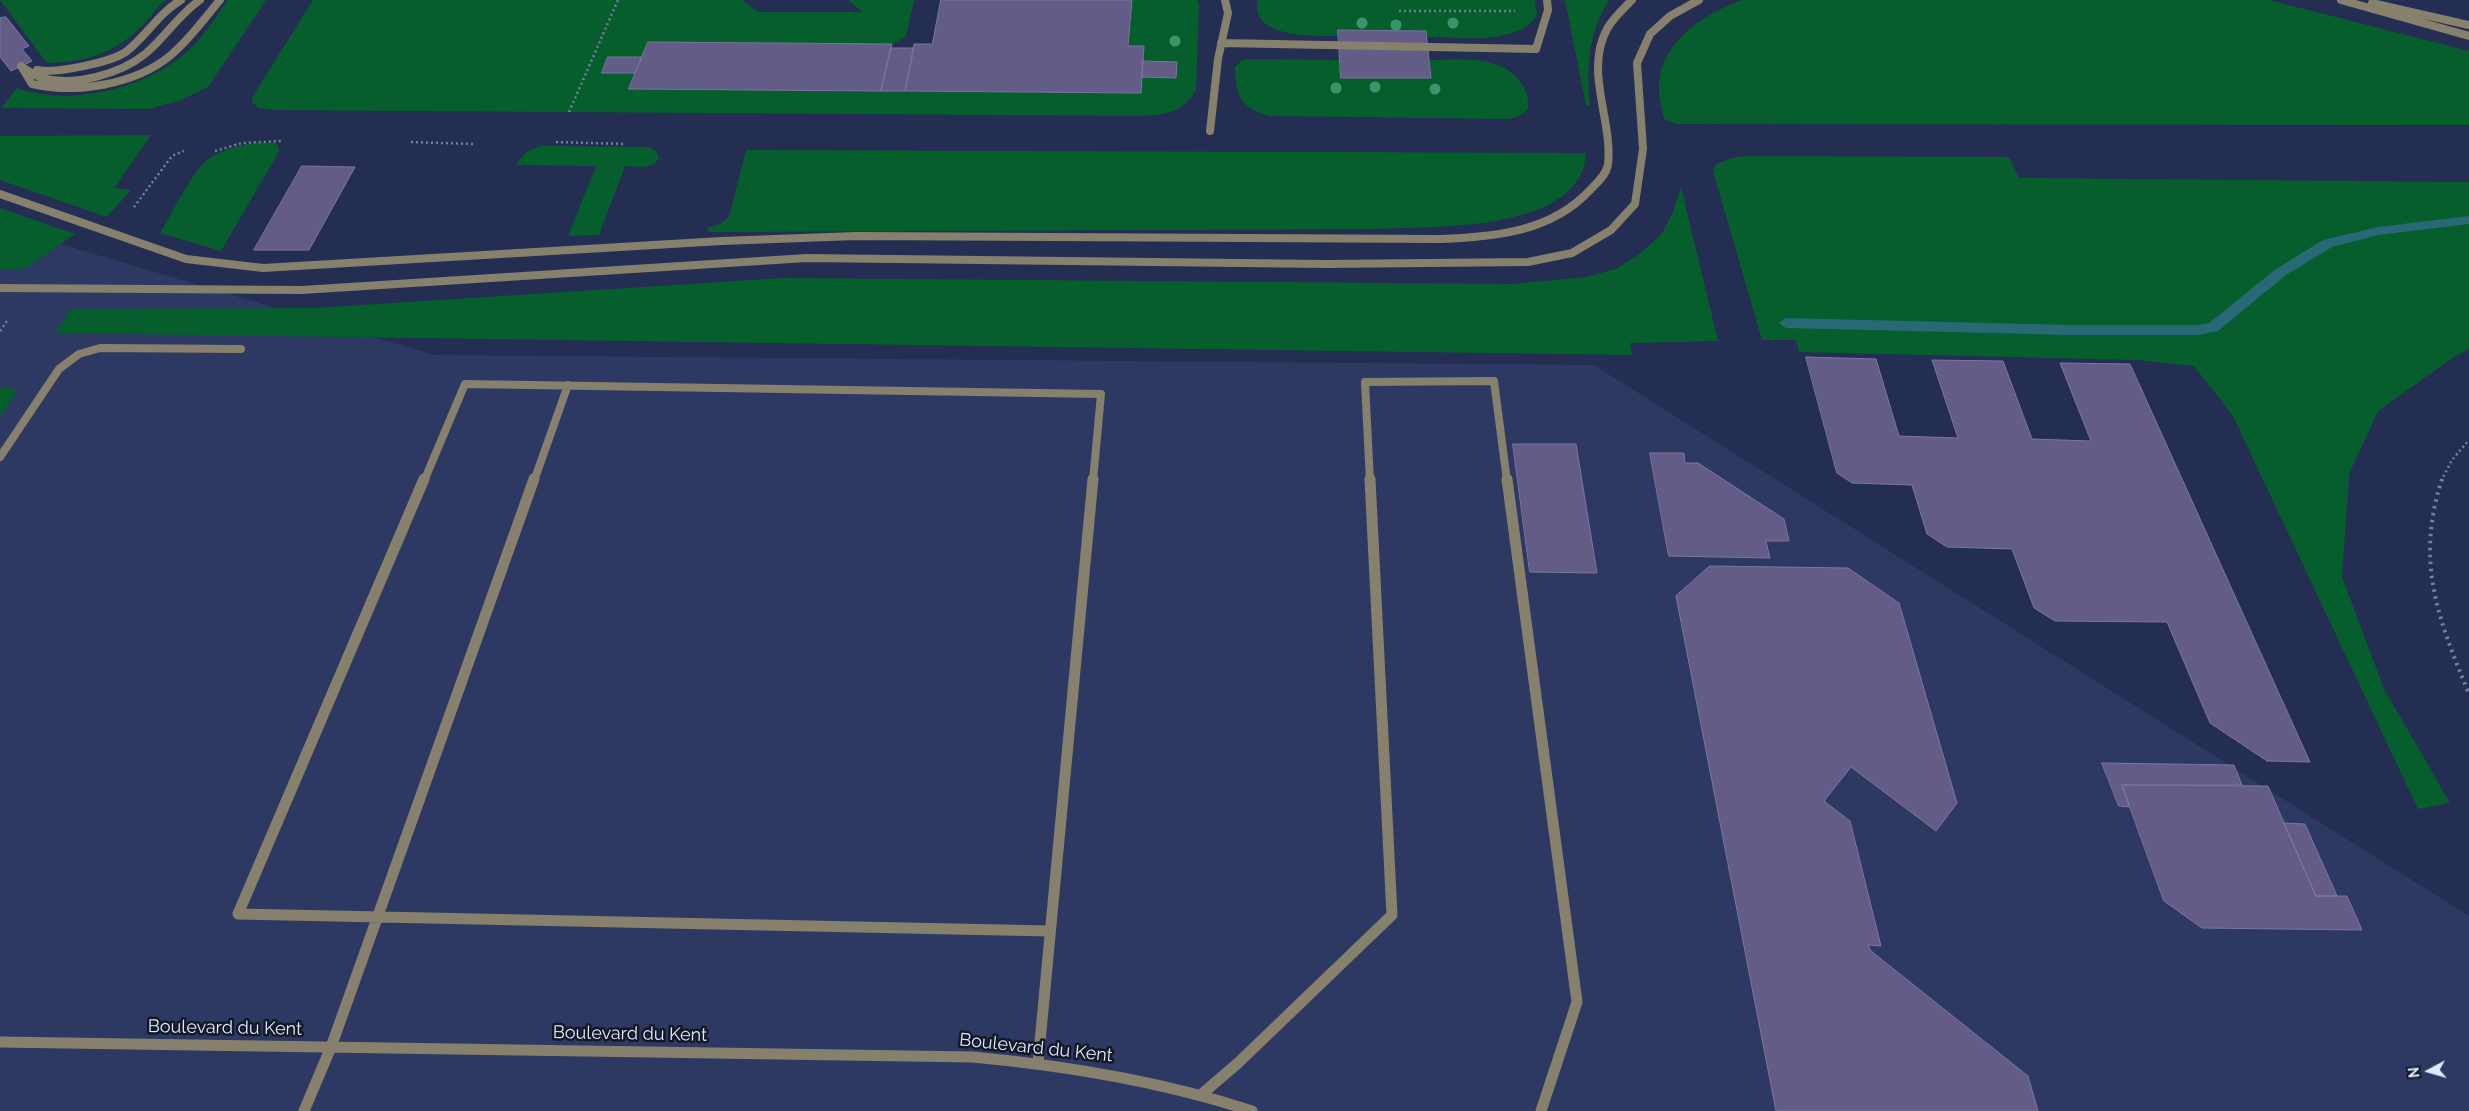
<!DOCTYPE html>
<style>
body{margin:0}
#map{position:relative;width:2469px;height:1111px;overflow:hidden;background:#242e53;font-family:Raleway,sans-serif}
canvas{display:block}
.north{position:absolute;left:2404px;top:1046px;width:50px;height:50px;-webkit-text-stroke:4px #131828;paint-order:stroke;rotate:264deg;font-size:14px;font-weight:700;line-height:20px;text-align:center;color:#e2e9fc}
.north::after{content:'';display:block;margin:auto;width:18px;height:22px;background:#e2e9fc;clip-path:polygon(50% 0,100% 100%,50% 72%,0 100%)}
</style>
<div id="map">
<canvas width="2469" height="1111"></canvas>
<div class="north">N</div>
</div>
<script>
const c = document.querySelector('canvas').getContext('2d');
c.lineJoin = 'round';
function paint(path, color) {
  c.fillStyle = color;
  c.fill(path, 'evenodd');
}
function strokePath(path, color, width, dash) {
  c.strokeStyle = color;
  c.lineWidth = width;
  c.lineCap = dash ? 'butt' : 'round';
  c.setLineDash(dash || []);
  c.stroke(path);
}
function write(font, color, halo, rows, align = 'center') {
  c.font = font + ' Raleway,sans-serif';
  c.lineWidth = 5;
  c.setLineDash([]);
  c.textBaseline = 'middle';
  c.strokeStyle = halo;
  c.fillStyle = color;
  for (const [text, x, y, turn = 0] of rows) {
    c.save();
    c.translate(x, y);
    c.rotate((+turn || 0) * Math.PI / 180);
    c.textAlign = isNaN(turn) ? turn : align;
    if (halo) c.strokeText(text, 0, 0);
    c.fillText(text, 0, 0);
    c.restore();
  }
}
const built = new Path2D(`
 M0,226l434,129 1160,10 875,551v195h-2469z`);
const green = new Path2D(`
 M0,0h166c-10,7 -15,17 -24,26 -28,28 -57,36 -95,37z
 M228,0h38l-58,87 -29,14 -31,8 -147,-1 16,-20c54,20 136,-1 176,-42 13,-13 24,-31 35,-46z
 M313,0h429l16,12h105l-15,-12h66l-8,37 -14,7 -244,-2 -6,15h-34l-6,16h33l-5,16 510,4 2,-16 34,1 1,-16 -34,-1 1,-15h-16l4,-46h65l2,4 -3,86c-14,23 -28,24 -53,26l-869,-6 -15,-2 -7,-6 1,-6z
 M1258,0h277l2,15c-19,31 -78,22 -110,22l-2,-6 -86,-1v6c-22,0 -90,3 -81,-36z
 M1565,0h44c-21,33 -23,67 -19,105h-4z
 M1742,0h527l200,51v74l-792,-1 -13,-5c-2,-11 -6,-24 -5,-35 2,-43 47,-71 83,-84z
 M1249,59l91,1 2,18h89l-1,-18c30,0 68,-6 89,20 7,9 10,18 9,29l-7,6 -11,4 -241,-3c-31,-10 -32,-19 -34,-49l7,-7z
 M151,135l-37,53 17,2 -24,27 -107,-37v-44z
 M263,142l13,1 3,6 -2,6 -56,96 -61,-18c10,-16 31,-58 43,-69 15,-15 40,-20 60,-22z
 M541,146l108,1 7,4 3,6c-5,14 -21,9 -34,9l-26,69 -31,1 28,-70 -79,-1c5,-12 12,-15 24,-19z
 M746,150l840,3c-1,6 -1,14 -4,19 -26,59 -149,54 -202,57l-672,3 -1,-4 13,-4 9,-7z
 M1749,156l260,1 10,21 450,4v167l-15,8 -76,54 -29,63 -7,103 42,112 66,114 -32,6 -185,-393 -39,-50 -57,-6 -338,-8 -3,-12h-34l-49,-169 3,-7 19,-7z
 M1681,187l37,154 -88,2 2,12 -1576,-22 14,-24 245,-1 468,-30 730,6 73,-7 30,-8 23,-15 22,-19 12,-23z
 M0,208l75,26 -52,36 -23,-1z
 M0,388h12l4,5 -16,24z`);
const stream = new Path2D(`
 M2469,216v8l-91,11 -46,12 -46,28 -68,56 -20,4h-127l-285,-7 -7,-5 7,-5 285,7h127l11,-2 67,-54 47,-29 55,-13z`);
const building = new Path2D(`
 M941,0h191l-4,46h16l-3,47 -236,-2 9,-47h18z
 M6,17l23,29 -7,3 10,12 -21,10 -11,-14v-39z
 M1338,30l88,1 5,47h-90z
 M648,42l244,2 -11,47 -252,-2z
 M891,48h23l-9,43h-24z
 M608,57h34l-7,16h-33z
 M1143,61l34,1 -1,16 -34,-1z
 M302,166l53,1 -46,83h-55z
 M1806,357l70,2 23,77 59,2 -26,-78 71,1 29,78 59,2 -31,-78 70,1 180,398 -43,-1 -57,-38 -43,-101 -112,-1 -21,-13 -22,-59 -65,-2 -20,-13 -15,-49 -60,-2 -15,-10z
 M1513,444h63l21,129 -67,-1z
 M1650,453h34l1,10h13l86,56 5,22h-23l4,17 -101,-2z
 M1710,566l138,2 51,35 58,200 -21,28 -85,-64 -27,34 26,20 31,125 -13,-1 3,6 157,125 10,35h-262l-100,-515z
 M2102,763l132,2 8,20h-120l8,22 -11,-1z
 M2122,785l146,1 48,110h31l15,34 -160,-2 -38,-27z
 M2284,823l21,1 32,72h-21z`);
const pathFar1 = new Path2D(`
 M1399,11h116
 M569,112l49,-112
 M411,142l63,2
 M556,142l68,2
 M215,151l27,-8 39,-2
 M134,207l38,-51 12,-5
 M0,331l7,-10
 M2441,481l11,-21 17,-20`);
const path = new Path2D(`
 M2442,479c-27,83 -4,139 27,215`);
const serviceFar1 = new Path2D(`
 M2341,0l128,36
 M2372,3l97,22
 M1221,43l315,6 12,-39 -1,-10
 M21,66l11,18c44,10 103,1 139,-29 19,-16 33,-36 49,-55
 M22,67c7,4 13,9 20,11 32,9 78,-4 103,-24 20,-16 33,-39 55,-54
 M37,70c18,4 76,-8 90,-19 20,-16 32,-38 54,-51
 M1210,131l8,-72 10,-46 -3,-13
 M0,194l186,65 77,9 459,-27 134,-5 584,3c55,-2 112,-7 151,-50 6,-6 16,-15 17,-25 5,-43 -24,-93 -1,-135 6,-11 16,-20 25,-29
 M0,288l302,2 505,-32 519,6 202,-2 44,-9 39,-23 24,-26 8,-55 -6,-86 13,-29 20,-18 29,-16
 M0,457l59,-88 20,-15 21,-6 141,1
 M424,481l41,-97 636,10 -8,87
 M534,481l34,-96
 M1370,481l-5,-99 129,-1 13,100`);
const service = new Path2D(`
 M424,479l-186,435 811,17
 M1507,479l70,523 -36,109
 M1038,1063l55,-584
 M1203,1093l35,-30 154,-148 -22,-436
 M304,1111l27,-64 203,-568`);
const tertiary = new Path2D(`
 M0,1042l973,15c96,9 188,24 279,54`);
const trees = [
 [1362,23],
 [1453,23],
 [1396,25],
 [1175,41],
 [1375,87],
 [1336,88],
 [1435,89]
];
const nearStreetnames = [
 ["Boulevard du Kent",225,1028,1],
 ["Boulevard du Kent",630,1034,1],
 ["Boulevard du Kent",1036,1048,6]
];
paint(built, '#2e3963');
paint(green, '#065e2c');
paint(stream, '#286975');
paint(building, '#625c86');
strokePath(building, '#7c75a1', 1);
strokePath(pathFar1, '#757e9b', 2.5, [2, 3]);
strokePath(path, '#757e9b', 4, [2.5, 4.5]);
strokePath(serviceFar1, '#87806c', 8);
strokePath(service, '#87806c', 11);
strokePath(tertiary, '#87806c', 11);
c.fillStyle = '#38966d';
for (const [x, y] of trees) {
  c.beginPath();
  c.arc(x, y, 5.5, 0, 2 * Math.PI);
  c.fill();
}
write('18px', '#e2e9fc', '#131828', nearStreetnames);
</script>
